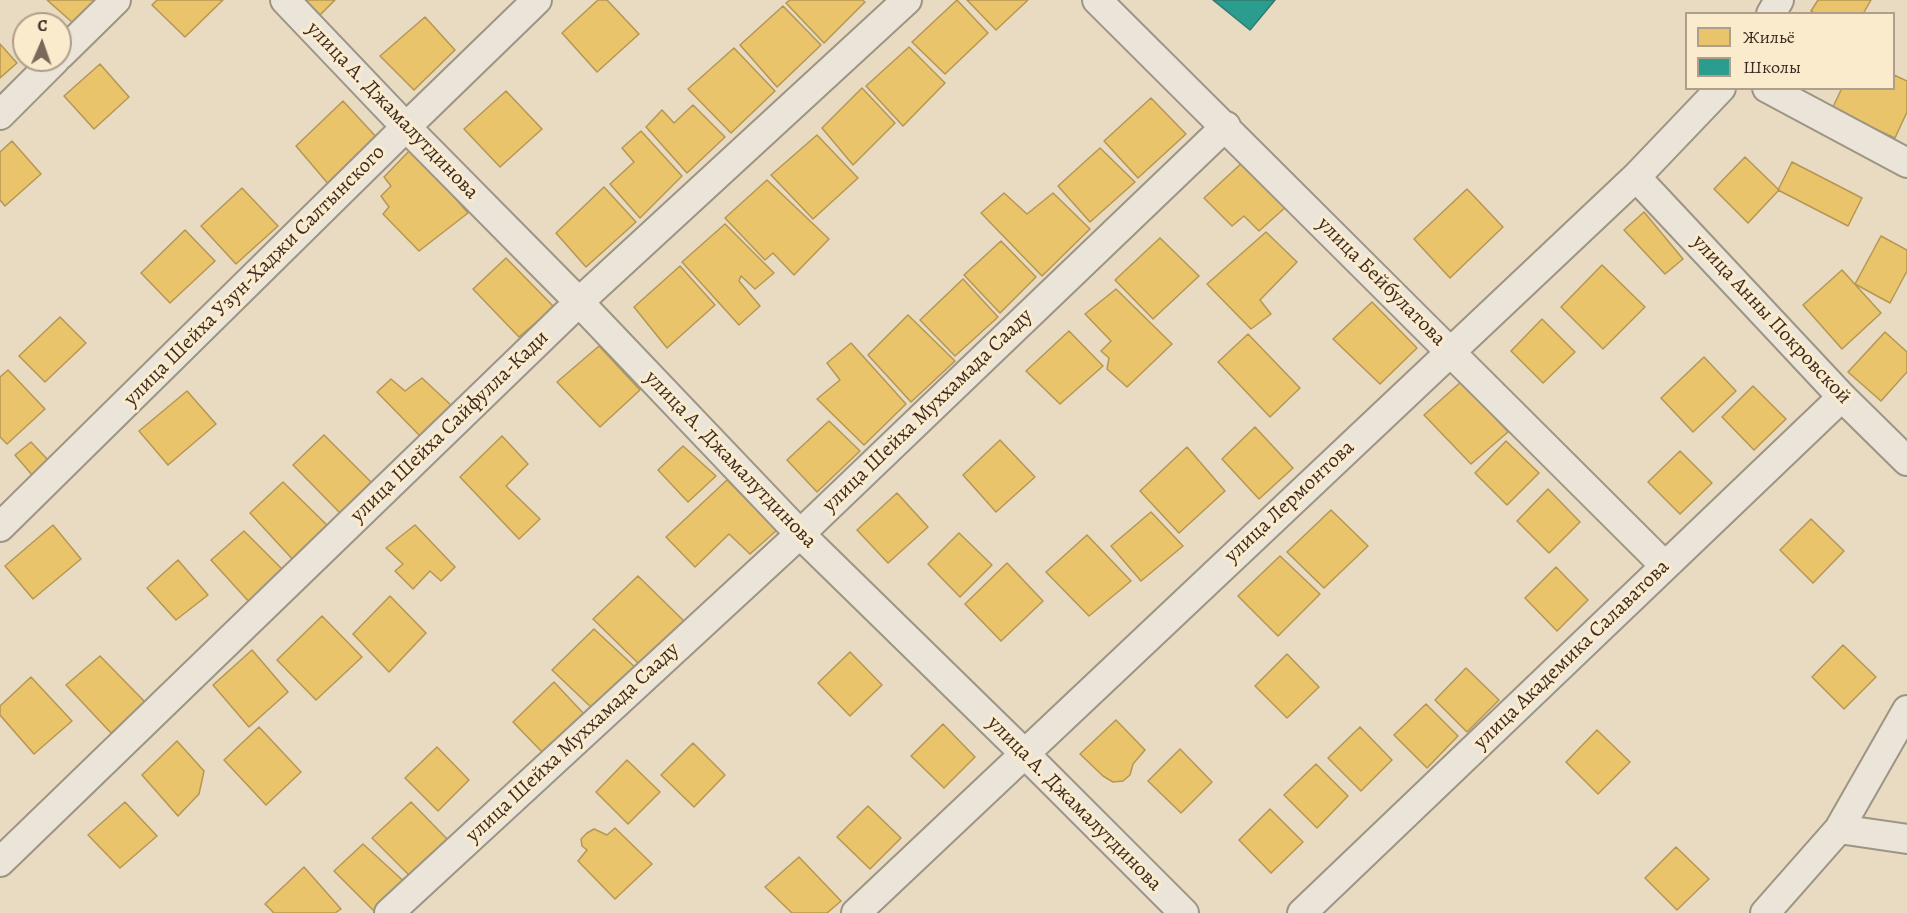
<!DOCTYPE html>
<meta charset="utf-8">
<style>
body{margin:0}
#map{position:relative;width:1907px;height:913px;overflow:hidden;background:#e8dbc1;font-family:Alegreya,serif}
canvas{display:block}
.legend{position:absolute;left:1685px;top:12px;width:210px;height:78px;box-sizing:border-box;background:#faebcd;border:2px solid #af9e89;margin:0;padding:8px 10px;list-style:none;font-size:18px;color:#3e2a22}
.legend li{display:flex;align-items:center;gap:12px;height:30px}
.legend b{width:30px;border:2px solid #af9e89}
.north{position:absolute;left:12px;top:12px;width:60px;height:60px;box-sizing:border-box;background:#faebcd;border:2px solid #af9e89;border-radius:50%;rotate:2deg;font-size:16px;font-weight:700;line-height:24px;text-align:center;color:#3e2a22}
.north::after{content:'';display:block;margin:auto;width:21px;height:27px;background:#7a685a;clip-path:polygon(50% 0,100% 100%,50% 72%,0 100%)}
</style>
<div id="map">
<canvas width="1907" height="913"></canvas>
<ul class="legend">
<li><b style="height:16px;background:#e9c46a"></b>Жильё</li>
<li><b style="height:16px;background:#2a9d8f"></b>Школы</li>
</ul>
<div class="north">С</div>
</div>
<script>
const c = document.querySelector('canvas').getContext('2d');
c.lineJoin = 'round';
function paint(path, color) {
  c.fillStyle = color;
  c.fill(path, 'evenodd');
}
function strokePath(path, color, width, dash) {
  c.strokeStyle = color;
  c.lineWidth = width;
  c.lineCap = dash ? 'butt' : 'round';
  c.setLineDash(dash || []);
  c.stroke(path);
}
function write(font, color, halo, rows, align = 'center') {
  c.font = font + ' Alegreya,serif';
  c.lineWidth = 6;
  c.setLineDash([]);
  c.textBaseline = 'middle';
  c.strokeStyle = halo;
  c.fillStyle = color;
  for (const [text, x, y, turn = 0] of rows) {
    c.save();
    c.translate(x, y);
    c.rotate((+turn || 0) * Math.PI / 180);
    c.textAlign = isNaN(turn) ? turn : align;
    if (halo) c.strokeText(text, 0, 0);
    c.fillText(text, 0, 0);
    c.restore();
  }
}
const homes = new Path2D(`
 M47,0h51l-25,23z
 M157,0h66l-38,37 -33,-32z
 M302,0h33l-16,16z
 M598,0h9l32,34 -42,38 -35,-39z
 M790,0h72l3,2 -41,41 -38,-40z
 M957,0l31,33 -43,41 -33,-32z
 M967,0h61l-32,30z
 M1818,0h53l-8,14h-47l-5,-3z
 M783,6l38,39 -44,42 -37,-42z
 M425,17l30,33 -41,40 -34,-34z
 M0,44l17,19 -17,15z
 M909,47l36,36 -42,43 -37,-40z
 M734,48l41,43 -44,42 -43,-44z
 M100,64l29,33 -35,32 -30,-33z
 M1894,75l13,6v31l-12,26 -63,-29 10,-21h52z
 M862,88l33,35 -42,42 -31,-37z
 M506,91l36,38 -42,38 -36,-38z
 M1151,98l35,36 -48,44 -34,-37z
 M343,101l36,39 -49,46 -34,-40z
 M693,105l32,32 -38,36 -41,-46 16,-17 12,13z
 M641,131l41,45 -42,42 -30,-34 24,-22 -12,-14z
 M817,135l41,43 -45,41 -42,-44z
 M12,141l29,33 -36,32 -5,-6v-48z
 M412,148l56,65 -49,38 -36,-37 6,-7 -8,-11 10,-10 -7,-9z
 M1100,148l35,34 -45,40 -32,-36z
 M1745,157l34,33 -31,33 -34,-34z
 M1244,161l43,45 -28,25 -15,-15 -12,10 -28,-28z
 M1792,162l70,36 -14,28 -70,-36z
 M767,180l62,59 -35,36 -21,-22 -8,7 -40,-42z
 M604,187l32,35 -50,45 -30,-34z
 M242,188l36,38 -42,38 -35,-38z
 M1467,189l36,38 -53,51 -36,-39z
 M1004,193l23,21 26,-21 37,36 -48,47 -61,-63z
 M1644,212l39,47 -18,15 -41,-44z
 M725,224l49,49 -19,16 -14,-13 -2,5 21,25 -21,19 -57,-63z
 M185,230l30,31 -45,42 -29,-30z
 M1266,232l31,30 -37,38 11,14 -20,15 -44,-45z
 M1881,236l26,14v21l-17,32 -35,-19z
 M1160,238l39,38 -46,43 -38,-39z
 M1001,241l35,36 -36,36 -36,-38z
 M506,258l48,49 -35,30 -46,-48z
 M1602,265l43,42 -42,42 -42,-42z
 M680,266l35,39 -48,43 -33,-41z
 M1842,270l39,43 -39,36 -39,-44z
 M963,279l35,38 -43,39 -35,-36z
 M1116,289l56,55 -45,43 -20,-18 2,-11 -8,-7 10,-10 -26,-27z
 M1372,302l45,46 -37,36 -47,-45z
 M908,315l47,46 -44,41 -43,-47z
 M60,317l26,26 -41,39 -26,-26z
 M1542,319l33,33 -32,31 -32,-32z
 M1069,331l34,35 -43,38 -34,-33z
 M1885,332l22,20v20l-26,29 -33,-29z
 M1248,334l52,54 -30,29 -52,-55z
 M851,343l55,61 -42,41 -47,-46 23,-19 -13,-17z
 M599,346l41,44 -40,37 -43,-45z
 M1704,357l32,34 -43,41 -32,-34z
 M8,370l37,39 -38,35 -7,-7v-60z
 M422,378l31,29 -32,30 -44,-45 14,-13 14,12z
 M1462,381l46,51 -37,32 -47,-49z
 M1753,386l33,33 -32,31 -32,-33z
 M187,391l29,33 -48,41 -29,-34z
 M829,421l31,30 -43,41 -30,-32z
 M1255,427l38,41 -34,31 -37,-40z
 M324,435l51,51 -32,30 -50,-51z
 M502,436l26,28 -22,22 34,33 -21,20 -59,-62z
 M1000,440l35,37 -39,35 -33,-37z
 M1506,441l33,32 -32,32 -32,-32z
 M31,442l18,19 -16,15 -18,-21z
 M683,446l33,30 -28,26 -30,-32z
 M1187,447l38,44 -46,42 -39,-42z
 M1680,451l32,32 -32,31 -32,-32z
 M727,480l50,50 -27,24 -21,-20 -34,33 -29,-30z
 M283,482l48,47 -35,34 -46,-50z
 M1548,489l32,33 -31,31 -32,-32z
 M897,493l31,34 -40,36 -31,-33z
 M1331,510l37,36 -44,42 -37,-36z
 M1151,512l32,34 -42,35 -30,-35z
 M1811,519l33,32 -31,32 -33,-33z
 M53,525l28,34 -48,40 -28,-33z
 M415,525l40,42 -14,14 -11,-10 -17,18 -18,-18 8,-7 -17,-16z
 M244,531l41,41 -34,32 -40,-44z
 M959,533l33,32 -32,32 -32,-33z
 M1087,535l44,46 -42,35 -43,-44z
 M1280,556l40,38 -42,42 -40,-40z
 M178,560l30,35 -32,25 -29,-32z
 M1007,563l36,38 -42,40 -36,-37z
 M1556,567l32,33 -31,31 -32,-33z
 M638,576l49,48 -48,40 -46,-45z
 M390,596l36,37 -37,39 -36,-38z
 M322,616l40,41 -46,43 -39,-40z
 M594,629l43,40 -44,40 -41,-39z
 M1843,645l33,32 -32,32 -32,-32z
 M252,650l36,42 -39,35 -36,-42z
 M850,652l32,33 -32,31 -32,-33z
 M1287,654l32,33 -32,31 -32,-32z
 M100,656l46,47 -35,30 -45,-48z
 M1466,668l33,32 -32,32 -32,-32z
 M31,677l41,44 -38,33 -34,-39v-9z
 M554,682l30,32 -41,39 -30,-31z
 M1426,704l32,32 -31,32 -33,-33z
 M1116,720l29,30 -12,14 -3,11 -7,6 -10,1 -10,-6 -23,-22z
 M943,724l32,33 -31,31 -33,-32z
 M259,727l42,45 -35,33 -42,-45z
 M1360,727l32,33 -31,31 -33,-33z
 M1597,730l33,32 -32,32 -32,-32z
 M177,741l27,30 -5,23 -21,22 -36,-41z
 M693,743l32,32 -31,32 -33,-32z
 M437,747l32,33 -31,31 -33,-33z
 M1180,749l32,33 -31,31 -33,-32z
 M627,760l33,32 -32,32 -32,-32z
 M1316,764l32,32 -31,32 -33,-33z
 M125,802l32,34 -37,32 -32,-33z
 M411,802l40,41 -38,36 -41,-41z
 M868,806l33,32 -31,31 -33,-32z
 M1270,809l33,33 -32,31 -32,-33z
 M615,828l37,36 -37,35 -37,-38 9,-11 -5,-4 -1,-7 6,-6 7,-4 13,6z
 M363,844l46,42 -33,27 -42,-42z
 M1676,847l33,32 -32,31 -32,-32z
 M799,857l42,44 -14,12h-35l-27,-26z
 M304,867l37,42 -6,4h-61l-9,-9z`);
const schools = new Path2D(`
 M1213,0h62l-25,30z`);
const minor = new Path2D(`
 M285,0l121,127 173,175 221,232 224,219 160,160
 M1097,0l568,566
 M1771,14l8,-14
 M60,55l56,-55
 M1767,88l140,75
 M0,115l55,-55
 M1636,177l206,220 65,64
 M0,527l406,-400 131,-127
 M1839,829l68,10
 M0,862l579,-560 328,-302
 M389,913l411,-379 426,-408
 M856,913l780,-736 85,-89
 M1302,913l540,-516
 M1765,913l74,-84 68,-119`);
const streetNames = [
 ["улица А. Джамалутдинова",392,111,46],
 ["улица Шейха Узун-Хаджи Салтынского",255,276,-45],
 ["улица Бейбулатова",1381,282,45],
 ["улица Анны Покровской",1771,320,47],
 ["улица Шейха Муххамада Сааду",928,411,-44],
 ["улица Шейха Сайфулла-Кади",450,427,-44],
 ["улица А. Джамалутдинова",730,460,46],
 ["улица Лермонтова",1290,502,-43],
 ["улица Академика Салаватова",1572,655,-44],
 ["улица Шейха Муххамада Сааду",573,743,-43],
 ["улица А. Джамалутдинова",1074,804,45]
];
paint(homes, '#e9c46a');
strokePath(homes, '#b69654', 1.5);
paint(schools, '#2a9d8f');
strokePath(schools, '#307a6e', 1.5);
strokePath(minor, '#9d9484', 32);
strokePath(minor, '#ebe4d8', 28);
write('21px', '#3e2a22', '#faebcd', streetNames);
</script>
